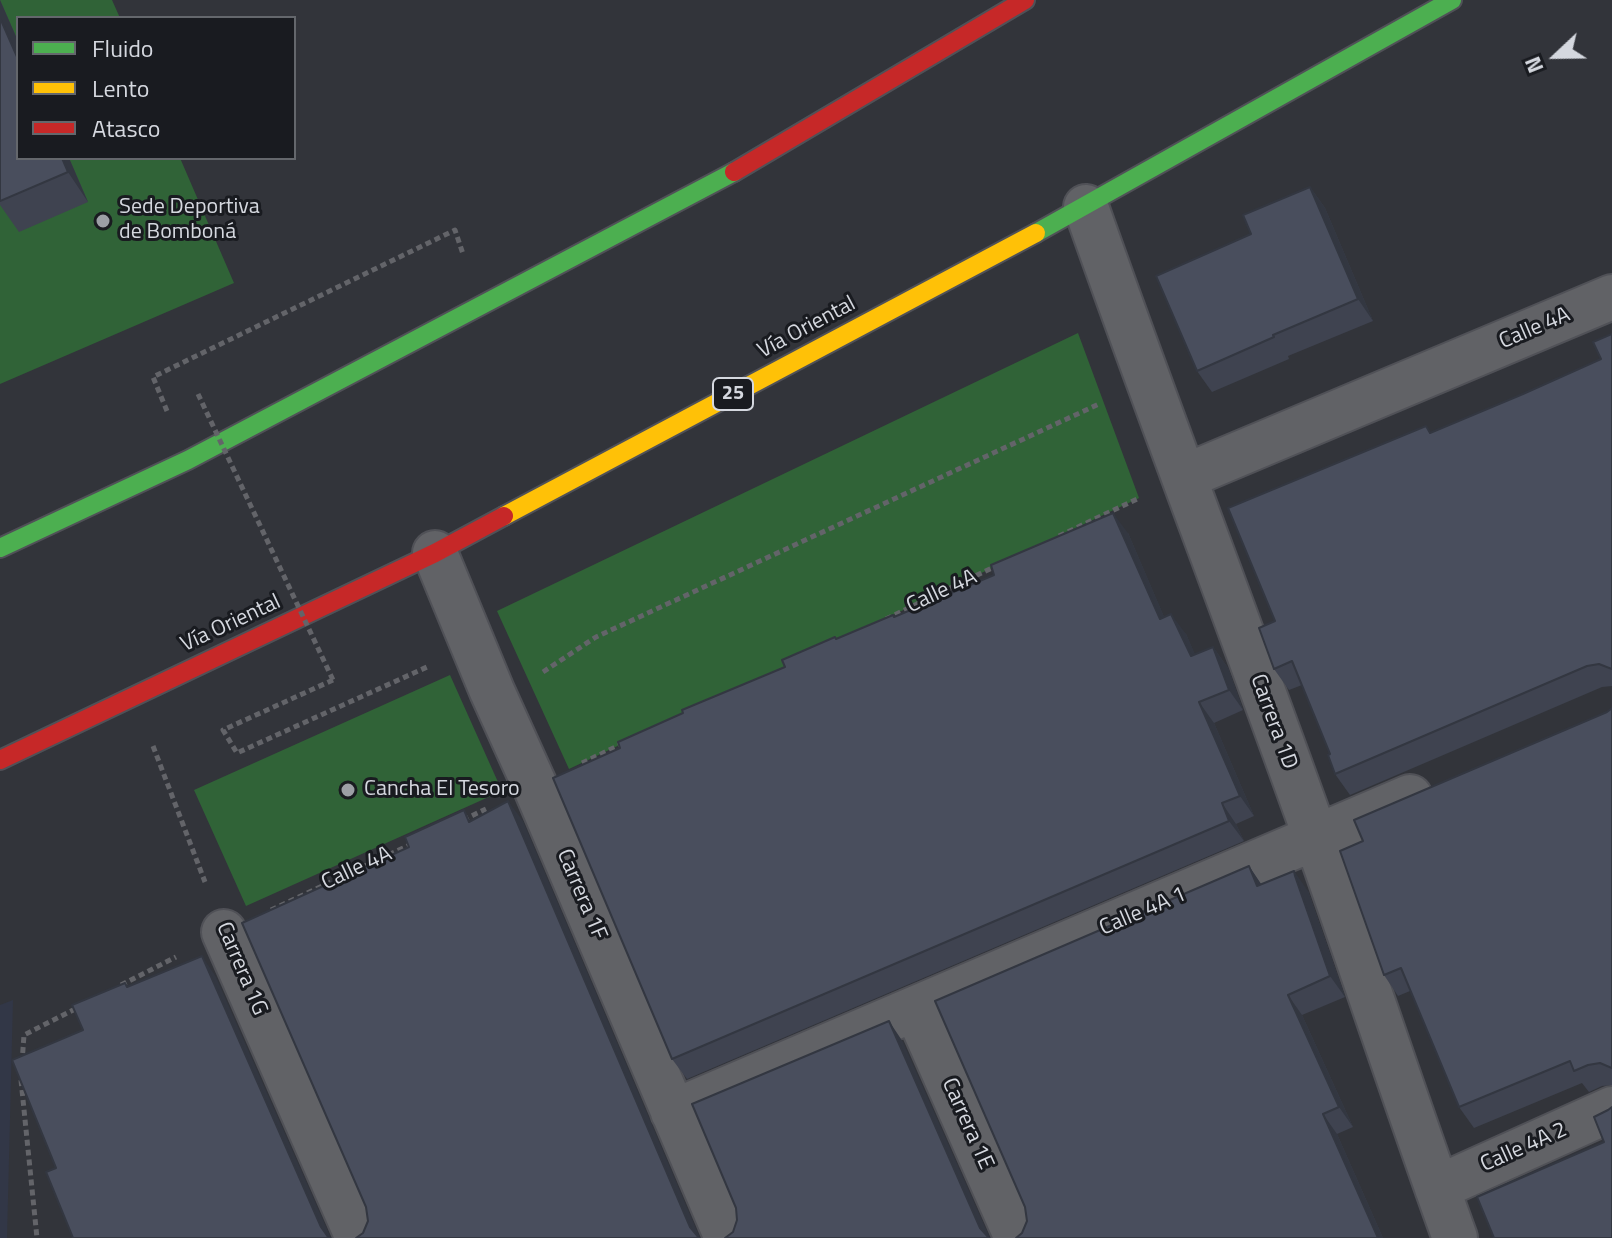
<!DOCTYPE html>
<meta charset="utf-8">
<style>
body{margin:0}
#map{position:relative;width:1612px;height:1238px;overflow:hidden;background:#32343a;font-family:"Titillium Web",sans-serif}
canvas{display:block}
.legend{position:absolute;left:16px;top:16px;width:280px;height:144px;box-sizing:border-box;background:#191b20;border:2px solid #64676c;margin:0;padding:10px 14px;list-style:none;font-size:24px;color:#d5d8df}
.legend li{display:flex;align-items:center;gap:16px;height:40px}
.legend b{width:40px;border:2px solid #64676c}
.north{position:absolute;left:1516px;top:16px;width:80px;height:80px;-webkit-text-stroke:6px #191b20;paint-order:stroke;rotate:248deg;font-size:22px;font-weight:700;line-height:32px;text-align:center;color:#d5d8df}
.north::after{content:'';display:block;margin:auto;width:28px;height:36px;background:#d5d8df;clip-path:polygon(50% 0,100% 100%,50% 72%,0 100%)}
</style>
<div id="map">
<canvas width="1612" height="1238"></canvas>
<ul class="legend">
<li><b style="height:10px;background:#4caf50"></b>Fluido</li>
<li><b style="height:10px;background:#ffc107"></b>Lento</li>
<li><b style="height:10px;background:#c62828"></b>Atasco</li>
</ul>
<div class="north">N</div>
</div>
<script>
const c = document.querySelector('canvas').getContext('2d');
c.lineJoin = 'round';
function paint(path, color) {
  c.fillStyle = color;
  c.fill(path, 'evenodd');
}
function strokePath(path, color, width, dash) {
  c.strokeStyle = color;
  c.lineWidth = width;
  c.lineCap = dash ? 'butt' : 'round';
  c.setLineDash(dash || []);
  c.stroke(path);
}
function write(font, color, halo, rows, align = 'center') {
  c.font = font + ' "Titillium Web",sans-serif';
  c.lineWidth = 6;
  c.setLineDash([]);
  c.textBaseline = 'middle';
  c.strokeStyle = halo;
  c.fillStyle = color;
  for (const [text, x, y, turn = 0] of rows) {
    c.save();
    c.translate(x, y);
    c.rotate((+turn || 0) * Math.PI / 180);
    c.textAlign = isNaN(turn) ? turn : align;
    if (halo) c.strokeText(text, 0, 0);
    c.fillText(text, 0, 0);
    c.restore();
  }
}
const built = new Path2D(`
 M13,1000l-6,238h-7v-233z`);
const green = new Path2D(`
 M0,0h112l8,18h-102v140h162l54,125 -234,101z
 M1078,333l61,165 -570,271 -72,-158z
 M450,675l52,116 -256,115 -52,-116z`);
const path = new Path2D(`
 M167,411l-14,-34 302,-147 8,24
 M1059,536l78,-37
 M886,619l110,-53
 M543,672l53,-35 503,-233
 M333,680l-110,50 14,23 190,-86
 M153,746l52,136
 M582,763l42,-20
 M463,820l23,-11
 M271,910l143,-67
 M121,985l55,-28
 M22,1063l2,-28 53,-27
 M21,1080l16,158`);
const street = new Path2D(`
 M1086,207c74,211 155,420 230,631 47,133 91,267 139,400
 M1184,477l428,-180
 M435,553l57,138 43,95 192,452
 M224,932l134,306
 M916,1009l101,229
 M673,1112l737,-315
 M1437,1188l175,-79`);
const fast = new Path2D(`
 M1036,233l416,-233
 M0,548l188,-88 546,-288`);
const slow = new Path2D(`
 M504,516l532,-283`);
const jam = new Path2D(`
 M734,172l291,-172
 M0,760l435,-207 69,-37`);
const pathBridge = new Path2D(`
 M198,394l135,286`);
const wall = new Path2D(`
 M0,0l18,41v117h51l19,44 -69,30 -19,-27z
 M1310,187l15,21 48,113 -85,35 1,3 -77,33 -15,-21 54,-137z
 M1612,334v352l-10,1 -252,108 -15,-21 -5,-20 -28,-69 -13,5 -15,-21 1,-48 151,-195 5,7 92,-39 78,-35z
 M1128,533l36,84 22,17 9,21 18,-8 15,21 15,42 -29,13 40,93 -18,8 8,17 -557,238 -15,-20 -52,-311 165,-81 52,-28z
 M1612,708v377l-10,1 -13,6 -7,-9 -108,45 -15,-21 -49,-116 -12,5 -14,-21 -21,-134 244,-129z
 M1249,866l12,18 47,7 37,106 -43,18 51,112 -16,7 46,104h-367l6,-5z`);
const shadedWall = new Path2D(`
 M0,0l18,41v18l-18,-41z
 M62,158h7l19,44 -20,-30z
 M1310,187l15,21 48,113 -15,-22z
 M1113,513l15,20 46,107 -14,-21z
 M1171,614l15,20 19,43 -14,-21z
 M1213,647l15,21 15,42 -14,-20z
 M1199,702l15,21 40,93 -14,-20z
 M508,801l15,20 177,417h-3l-7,-11z
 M1222,803l14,21 8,17 -15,-20z
 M1249,866l14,21 -6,-1z
 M1294,871l14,20 37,106 -15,-21z
 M202,956l14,21 115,261h-3l-7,-11z
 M1288,995l14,20 51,112 -14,-20z
 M889,1021l14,21 87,196h-3l-7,-10z
 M1323,1114l14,20 46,104h-5z`);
const building = new Path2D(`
 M0,18l18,41v99h44l6,14 -68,29z
 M1310,187l48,112 -85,36 1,2 -77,34 -41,-95 95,-42 -8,-19z
 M1612,334v335l-13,-5 -12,2 -252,108 -7,-19 2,-1 -38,-93 -18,8 -15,-41 16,-7 -47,-113 198,-82 4,7 93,-39 78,-35 -8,-17z
 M1113,513l47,106 11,-5 20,42 22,-9 16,43 -30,12 41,94 -18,7 7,18 -557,238 -119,-281 67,-30 -2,-6 65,-29 -1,-3 103,-43 -3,-7 53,-23 1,2 57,-24 1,2 100,-42 -3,-10z
 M1612,708v360l-12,-5 -12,2 -14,6 -4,-10 -111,46 -58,-139 -17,7 -44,-124 23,-10 -9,-21 253,-108z
 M508,801l182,426 9,11h-343l7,-5 5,-12 -2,-14 -124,-284 167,-76 -4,-10 59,-27 5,12z
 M1249,866l8,20 37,-15 1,5 35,100 -42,19 51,112 -16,7 55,124h-362l6,-5 5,-12 -2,-14 -90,-206z
 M202,956l119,271 7,10 2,1h-257l-27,-66 10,-4 -44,-108 71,-30 -11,-25 53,-22 2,4z
 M889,1021l91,207 9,10h-264l8,-6 4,-12 -1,-12 -44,-104z
 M1612,1107v131h-118l-17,-41 127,-55 -10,-25 14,-7z`);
const markers = [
 [103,221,8,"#9c9fa5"],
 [348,790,8,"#9c9fa5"]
];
const shields = [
 [733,394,40]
];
const shieldNames = [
 ["25",733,394]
];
const poiNames = [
 ["Sede Deportiva",119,208],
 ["de Bomboná",119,233],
 ["Cancha El Tesoro",364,790]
];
const streetNames = [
 ["Vía Oriental",807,328,-28],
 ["Calle 4A",1535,329,-23],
 ["Calle 4A",942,592,-25],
 ["Vía Oriental",231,624,-25],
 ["Carrera 1D",1273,722,70],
 ["Calle 4A",357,869,-25],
 ["Carrera 1F",581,895,67],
 ["Calle 4A 1",1143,912,-23],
 ["Carrera 1G",241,969,67],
 ["Carrera 1E",967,1124,66],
 ["Calle 4A 2",1524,1148,-24]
];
paint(built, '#323747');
paint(green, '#306337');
strokePath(street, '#505157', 48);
strokePath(fast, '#505157', 22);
strokePath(slow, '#505157', 22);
strokePath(jam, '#505157', 22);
strokePath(path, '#636469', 5, [6, 4]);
strokePath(street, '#616266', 44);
strokePath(fast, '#4caf50', 18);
strokePath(slow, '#ffc107', 18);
strokePath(jam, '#c62828', 18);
strokePath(pathBridge, '#636469', 5, [6, 4]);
paint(wall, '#3f4350');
paint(shadedWall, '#333741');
paint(building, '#494e5d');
strokePath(building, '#333741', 2);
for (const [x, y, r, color] of markers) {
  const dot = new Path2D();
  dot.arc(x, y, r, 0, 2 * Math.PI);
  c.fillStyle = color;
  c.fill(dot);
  strokePath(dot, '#191b20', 3);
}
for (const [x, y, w] of shields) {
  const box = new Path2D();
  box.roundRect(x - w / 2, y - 16, w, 32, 6);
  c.fillStyle = '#191b20';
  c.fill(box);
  strokePath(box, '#d5d8df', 2);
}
write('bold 20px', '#d5d8df', null, shieldNames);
write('22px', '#d5d8df', '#191b20', poiNames, 'left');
write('22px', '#d5d8df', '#191b20', streetNames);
</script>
